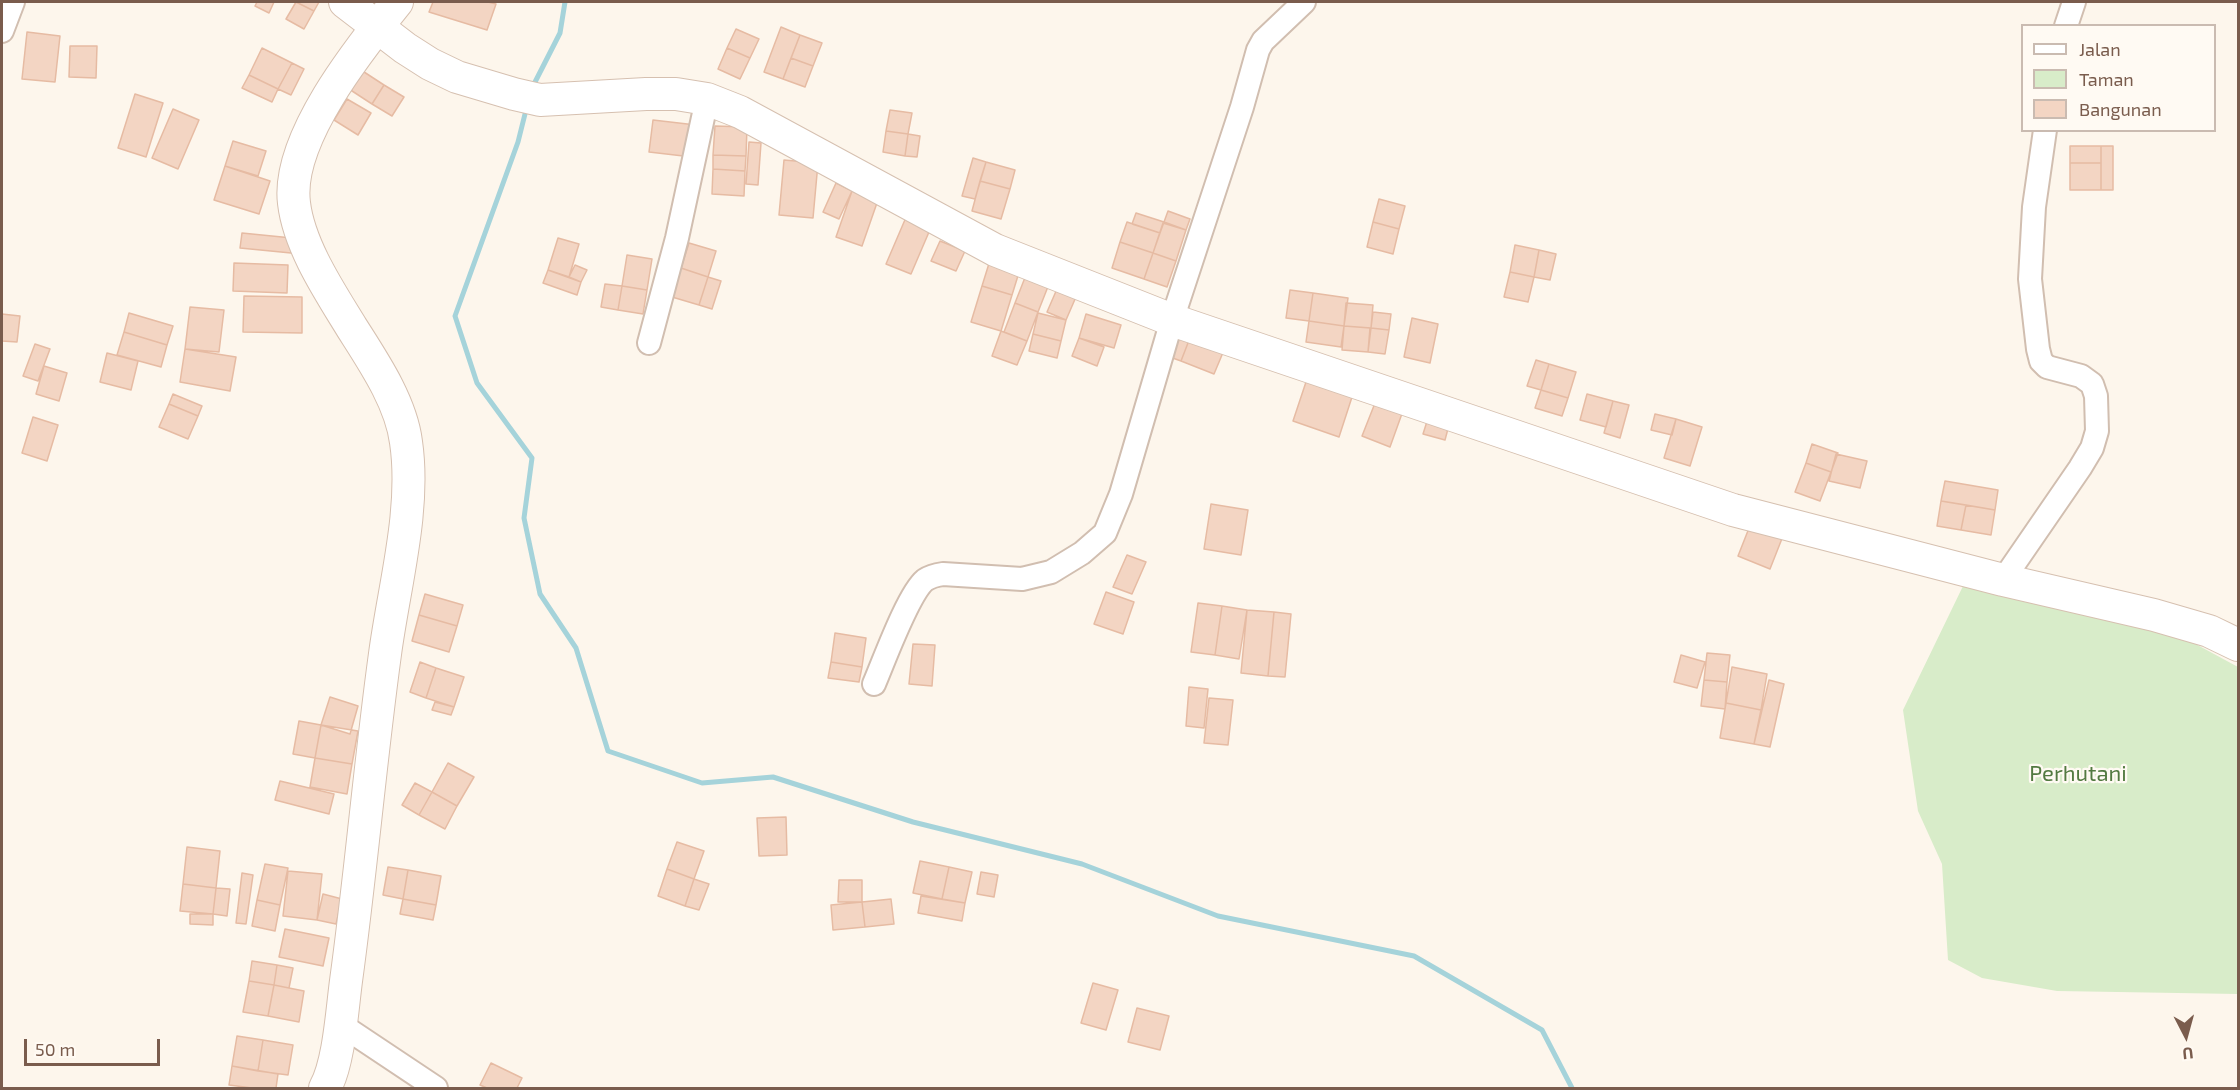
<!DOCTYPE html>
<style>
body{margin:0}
#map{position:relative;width:2240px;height:1090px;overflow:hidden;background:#fdf6ec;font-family:"Exo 2",sans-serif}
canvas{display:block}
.frame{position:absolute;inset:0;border:3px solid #7a5c4d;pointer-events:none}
.legend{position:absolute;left:2021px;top:24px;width:195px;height:108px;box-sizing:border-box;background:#fffaf3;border:2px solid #cabbb1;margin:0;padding:8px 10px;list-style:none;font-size:18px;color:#7a5c4d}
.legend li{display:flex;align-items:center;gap:12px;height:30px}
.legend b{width:30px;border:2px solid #cabbb1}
.north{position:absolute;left:2156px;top:1006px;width:60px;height:60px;-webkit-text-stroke:4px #fffaf3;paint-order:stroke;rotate:174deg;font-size:16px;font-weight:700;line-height:24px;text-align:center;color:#7a5c4d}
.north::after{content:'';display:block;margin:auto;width:21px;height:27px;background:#7a5c4d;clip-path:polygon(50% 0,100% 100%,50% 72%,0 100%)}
.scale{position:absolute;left:24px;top:1039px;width:136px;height:27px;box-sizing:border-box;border:3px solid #7a5c4d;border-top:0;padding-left:8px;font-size:18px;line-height:21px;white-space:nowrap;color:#7a5c4d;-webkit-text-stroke:4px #fffaf3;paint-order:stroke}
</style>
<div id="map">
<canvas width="2240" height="1090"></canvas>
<div class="frame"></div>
<ul class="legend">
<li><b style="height:8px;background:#fff"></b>Jalan</li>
<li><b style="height:16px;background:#d8ecc9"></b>Taman</li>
<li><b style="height:16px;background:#f3d5c3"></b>Bangunan</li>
</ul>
<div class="north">U</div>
<div class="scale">50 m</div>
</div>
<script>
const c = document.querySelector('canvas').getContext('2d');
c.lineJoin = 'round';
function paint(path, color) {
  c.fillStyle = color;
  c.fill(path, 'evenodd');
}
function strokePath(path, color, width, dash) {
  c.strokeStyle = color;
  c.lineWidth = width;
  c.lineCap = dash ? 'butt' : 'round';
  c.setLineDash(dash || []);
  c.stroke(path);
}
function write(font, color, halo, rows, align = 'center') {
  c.font = font + ' "Exo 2",sans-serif';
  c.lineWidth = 4.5;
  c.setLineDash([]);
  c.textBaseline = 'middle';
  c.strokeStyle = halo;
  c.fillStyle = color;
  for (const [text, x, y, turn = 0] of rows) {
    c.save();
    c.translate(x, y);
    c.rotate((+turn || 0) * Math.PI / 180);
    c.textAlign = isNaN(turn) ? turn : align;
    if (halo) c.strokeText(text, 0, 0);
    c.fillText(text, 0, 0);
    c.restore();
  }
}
const green = new Path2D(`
 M1964,584l215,51 59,32v327l-181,-3 -75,-13 -34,-18 -6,-96 -24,-53 -15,-101z`);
const stream = new Path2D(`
 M532,88l28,-55 5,-31
 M527,106l-9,36 -63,174 22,67 55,75 -8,60 16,76 36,54 32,103 94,32 71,-6 140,45 169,42 136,52 196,40 128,74 30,58`);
const building = new Path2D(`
 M257,2h17l-5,11 -14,-7z
 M296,2l18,9 -10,18 -18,-10z
 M296,2h23l-5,9z
 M433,2h55l8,2 -9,26 -58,-18z
 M781,27l19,8 -17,44 -19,-7z
 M736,29l23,10 -9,19 -23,-10z
 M27,32l33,4 -5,46 -33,-3z
 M800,35l22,8 -9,23 -22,-8z
 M70,46h27l-1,32 -27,-1z
 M262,48l30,15 -14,26 -29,-14z
 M727,48l23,10 -10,21 -22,-10z
 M791,58l22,8 -8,21 -22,-8z
 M292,63l12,6 -13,26 -13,-6z
 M361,70l23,15 -12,19 -23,-15z
 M249,75l29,14 -6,13 -30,-14z
 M384,85l20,12 -12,19 -20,-12z
 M135,94l28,9 -17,54 -28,-9z
 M347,99l24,14 -13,22 -24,-15z
 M173,109l26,11 -21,49 -26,-11z
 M890,110l22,3 -4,21 -22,-3z
 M653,120l43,5 -4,32 -43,-5z
 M715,126l32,1 -1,29 -33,-1z
 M886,131l22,3 -3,22 -22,-4z
 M908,134l12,2 -3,21 -12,-1z
 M233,141l33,10 -8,25 -33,-10z
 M749,142l12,1 -3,42 -12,-1z
 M2070,146h31v17h-31z
 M2101,146h12v44h-12z
 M713,155l33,1 -1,15 -32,-2z
 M973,158l13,4 -11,37 -13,-3z
 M784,160l34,3 -5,55 -34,-3z
 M986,162l29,8 -5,19 -30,-8z
 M2070,163h31v27h-31z
 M225,166l45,15 -11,33 -45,-14z
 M713,169l32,2 -1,25 -32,-2z
 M980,181l30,8 -9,30 -29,-8z
 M836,183l16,8 -13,28 -16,-7z
 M852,191l26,9 -16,46 -26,-9z
 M1379,199l26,7 -6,23 -26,-7z
 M1168,211l22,8 -4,11 -22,-8z
 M1136,213l28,9 -4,11 -28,-9z
 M907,215l25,10 -21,49 -25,-10z
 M1127,222l33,11 -7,20 -33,-11z
 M1373,222l26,7 -6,25 -26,-7z
 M1163,223l23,7 -10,31 -23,-8z
 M242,233l50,5 -1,15 -51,-5z
 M558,238l21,6 -10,33 -21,-7z
 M940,241l25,10 -9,20 -25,-10z
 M1120,242l33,11 -9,26 -32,-11z
 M689,243l27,8 -8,26 -27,-9z
 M1515,245l24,5 -5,27 -24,-5z
 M1539,250l17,4 -6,26 -16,-3z
 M1153,253l23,8 -9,26 -23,-8z
 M627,255l25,4 -5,31 -25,-4z
 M991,257l30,9 -9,29 -30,-9z
 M234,263l54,2 -1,28 -54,-2z
 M575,265l12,5 -6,12 -12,-5z
 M681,268l27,9 -9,28 -27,-8z
 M548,270l33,12 -4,13 -34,-12z
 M1510,272l24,5 -6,25 -24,-5z
 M1026,275l23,9 -11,28 -23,-9z
 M708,277l13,4 -9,28 -13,-4z
 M1060,282l19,8 -13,30 -19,-8z
 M605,284l17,2 -4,24 -17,-3z
 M622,286l25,4 -4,24 -25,-4z
 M982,286l30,9 -11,36 -30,-9z
 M1290,290l23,3 -4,28 -23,-3z
 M1313,293l35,5 -4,28 -35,-5z
 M244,296l58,1v36l-59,-1z
 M1015,303l23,9 -11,29 -23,-9z
 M1346,303l27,2 -2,23 -27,-2z
 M190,307l34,3 -5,42 -34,-3z
 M1373,312l18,2 -2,16 -18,-2z
 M129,313l44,13 -6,19 -43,-13z
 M1038,313l28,7 -5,21 -28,-7z
 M2,314l18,2 -3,26 -15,-1z
 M1086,314l35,11 -7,23 -35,-10z
 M1412,318l26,6 -8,39 -26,-6z
 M1309,321l35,5 -3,21 -35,-5z
 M1179,325l14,5 -12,31 -14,-5z
 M1344,326l26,2 -2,24 -26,-2z
 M1371,328l18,2 -4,24 -17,-2z
 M1193,330l34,13 -13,31 -33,-13z
 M1001,331l26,10 -10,24 -25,-9z
 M124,332l43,13 -6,22 -44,-12z
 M1033,334l28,7 -4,17 -28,-7z
 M1079,338l25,9 -7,19 -25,-10z
 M35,344l15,5 -12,32 -15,-5z
 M185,349l51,8 -6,34 -50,-9z
 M107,353l31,8 -7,29 -31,-8z
 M1536,360l13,4 -8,26 -14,-4z
 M1549,364l27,8 -8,26 -27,-8z
 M44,366l23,7 -8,28 -23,-7z
 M1307,379l46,15 -14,43 -46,-16z
 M1541,390l27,8 -6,18 -27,-8z
 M173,394l29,12 -4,10 -29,-12z
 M1587,394l26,7 -7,26 -26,-7z
 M1377,398l27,10 -14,39 -28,-11z
 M1613,401l16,4 -9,33 -16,-5z
 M169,404l29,12 -10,23 -29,-12z
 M1655,414l21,5 -4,16 -21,-5z
 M1429,415l21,6 -5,19 -22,-6z
 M33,417l25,8 -11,36 -25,-8z
 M1676,419l26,8 -12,39 -26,-8z
 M1812,444l26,9 -7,19 -25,-9z
 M1836,454l31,7 -7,27 -31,-7z
 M1806,463l25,9 -11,29 -25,-9z
 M1945,481l53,9 -3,20 -54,-9z
 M1941,501l25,4 -5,25 -24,-4z
 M1211,504l37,6 -7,45 -37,-6z
 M1966,505l29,5 -4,25 -30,-5z
 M1751,523l32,13 -13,33 -32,-13z
 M1127,555l19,7 -14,32 -19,-7z
 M1106,592l28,10 -11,32 -29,-10z
 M425,594l38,11 -6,21 -38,-11z
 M1198,603l24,3 -7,49 -24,-3z
 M1222,606l25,4 -8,49 -24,-4z
 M1247,610l27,2 -6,64 -27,-3z
 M1274,612l17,2 -6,63 -17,-1z
 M419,615l38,11 -8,26 -37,-11z
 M835,633l31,5 -4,29 -31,-5z
 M913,644l22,1 -3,41 -23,-2z
 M1707,653l23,2 -3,27 -23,-2z
 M1681,655l24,7 -8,26 -23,-6z
 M420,662l16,6 -10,30 -16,-6z
 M831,662l31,5 -3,15 -31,-4z
 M1732,667l35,7 -6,36 -35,-7z
 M436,668l28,9 -10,30 -28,-9z
 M1704,680l23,2 -2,27 -24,-3z
 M1769,680l15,4 -14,63 -16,-3z
 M1189,687l19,2 -4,39 -18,-2z
 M330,697l28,9 -8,28 -29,-9z
 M1209,698l24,2 -5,45 -24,-2z
 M435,702l19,5 -3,8 -19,-5z
 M1726,703l35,7 -7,34 -34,-6z
 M299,721l22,4 -6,33 -22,-4z
 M321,725l37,6 -6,33 -37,-6z
 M315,758l37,6 -5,30 -37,-7z
 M448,763l26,14 -17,29 -25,-14z
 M280,781l54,13 -5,20 -54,-14z
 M415,783l17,9 -13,23 -17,-10z
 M432,792l25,14 -12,23 -26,-14z
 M786,817l1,38 -28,1 -2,-38z
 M677,842l27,9 -10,28 -27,-10z
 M187,847l33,4 -4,37 -33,-4z
 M920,861l29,6 -7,32 -29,-6z
 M265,864l23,4 -8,37 -23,-5z
 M388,867l20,3 -5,29 -20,-4z
 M949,867l23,5 -7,31 -23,-4z
 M667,869l27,10 -9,27 -27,-10z
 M408,870l33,6 -5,29 -33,-6z
 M288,871l34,3 -5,46 -34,-4z
 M981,872l17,3 -4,22 -17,-3z
 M242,873l11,2 -7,49 -10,-1z
 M694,879l15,5 -10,26 -14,-4z
 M839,880h23v22h-24z
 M183,884l33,4 -3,26 -33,-3z
 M216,888l14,1 -3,27 -14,-2z
 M323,894l19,5 -6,25 -19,-4z
 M921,896l44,7 -3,18 -44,-8z
 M403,899l33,6 -3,15 -33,-6z
 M891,899l3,25 -29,3 -3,-25z
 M257,900l23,5 -5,26 -23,-5z
 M862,902l3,25 -32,3 -2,-25z
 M190,914h23v11l-23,-1z
 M285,929l44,9 -6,28 -44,-9z
 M252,961l25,4 -3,20 -25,-4z
 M277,965l16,3 -4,20 -15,-3z
 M249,981l25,4 -6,31 -25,-4z
 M1093,983l25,7 -12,40 -25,-7z
 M274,985l30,6 -5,31 -31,-6z
 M1137,1008l32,8 -9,34 -32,-8z
 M237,1036l26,4 -5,31 -26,-5z
 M263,1040l30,5 -5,30 -30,-4z
 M491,1063l31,15 -5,10h-30l-7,-3z
 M232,1066l46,8 -2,14h-24l-23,-3z`);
const street = new Path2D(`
 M2066,26l8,-24
 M2,31l11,-29
 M649,343l28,-105 30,-139
 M2003,580l77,-112 12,-20 5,-17 -1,-35 -4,-12 -11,-8 -34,-9 -6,-6 -3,-12 -8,-70 4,-72 11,-77
 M874,684c10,-23 34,-90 51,-104 6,-4 11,-5 18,-6l79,5 29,-7 31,-19 23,-20 16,-39 51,-174 70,-213 16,-57 5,-9 41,-39
 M340,1024l96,64`);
const secondary = new Path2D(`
 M345,2l60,46 25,16 27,13 57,17 26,6 106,-6h30l31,5 33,13 255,138 177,70 561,190 270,70 151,35 55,16 29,14
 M325,1088c14,-25 17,-77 21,-107 15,-109 24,-218 39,-327 9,-68 31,-144 21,-212 -5,-40 -33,-81 -54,-114 -22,-36 -53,-82 -58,-125 -8,-63 65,-154 103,-201`);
const parkNames = [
 ["Perhutani",2078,774]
];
paint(green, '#d8ecc9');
strokePath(stream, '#a5d3da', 5);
paint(building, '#f3d5c3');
strokePath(building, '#e6bba3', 1.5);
strokePath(street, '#d1beb0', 26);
strokePath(secondary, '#d6c0b0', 34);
strokePath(street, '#fff', 22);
strokePath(secondary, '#fff', 32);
write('22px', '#537a41', '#fffaf3', parkNames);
</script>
